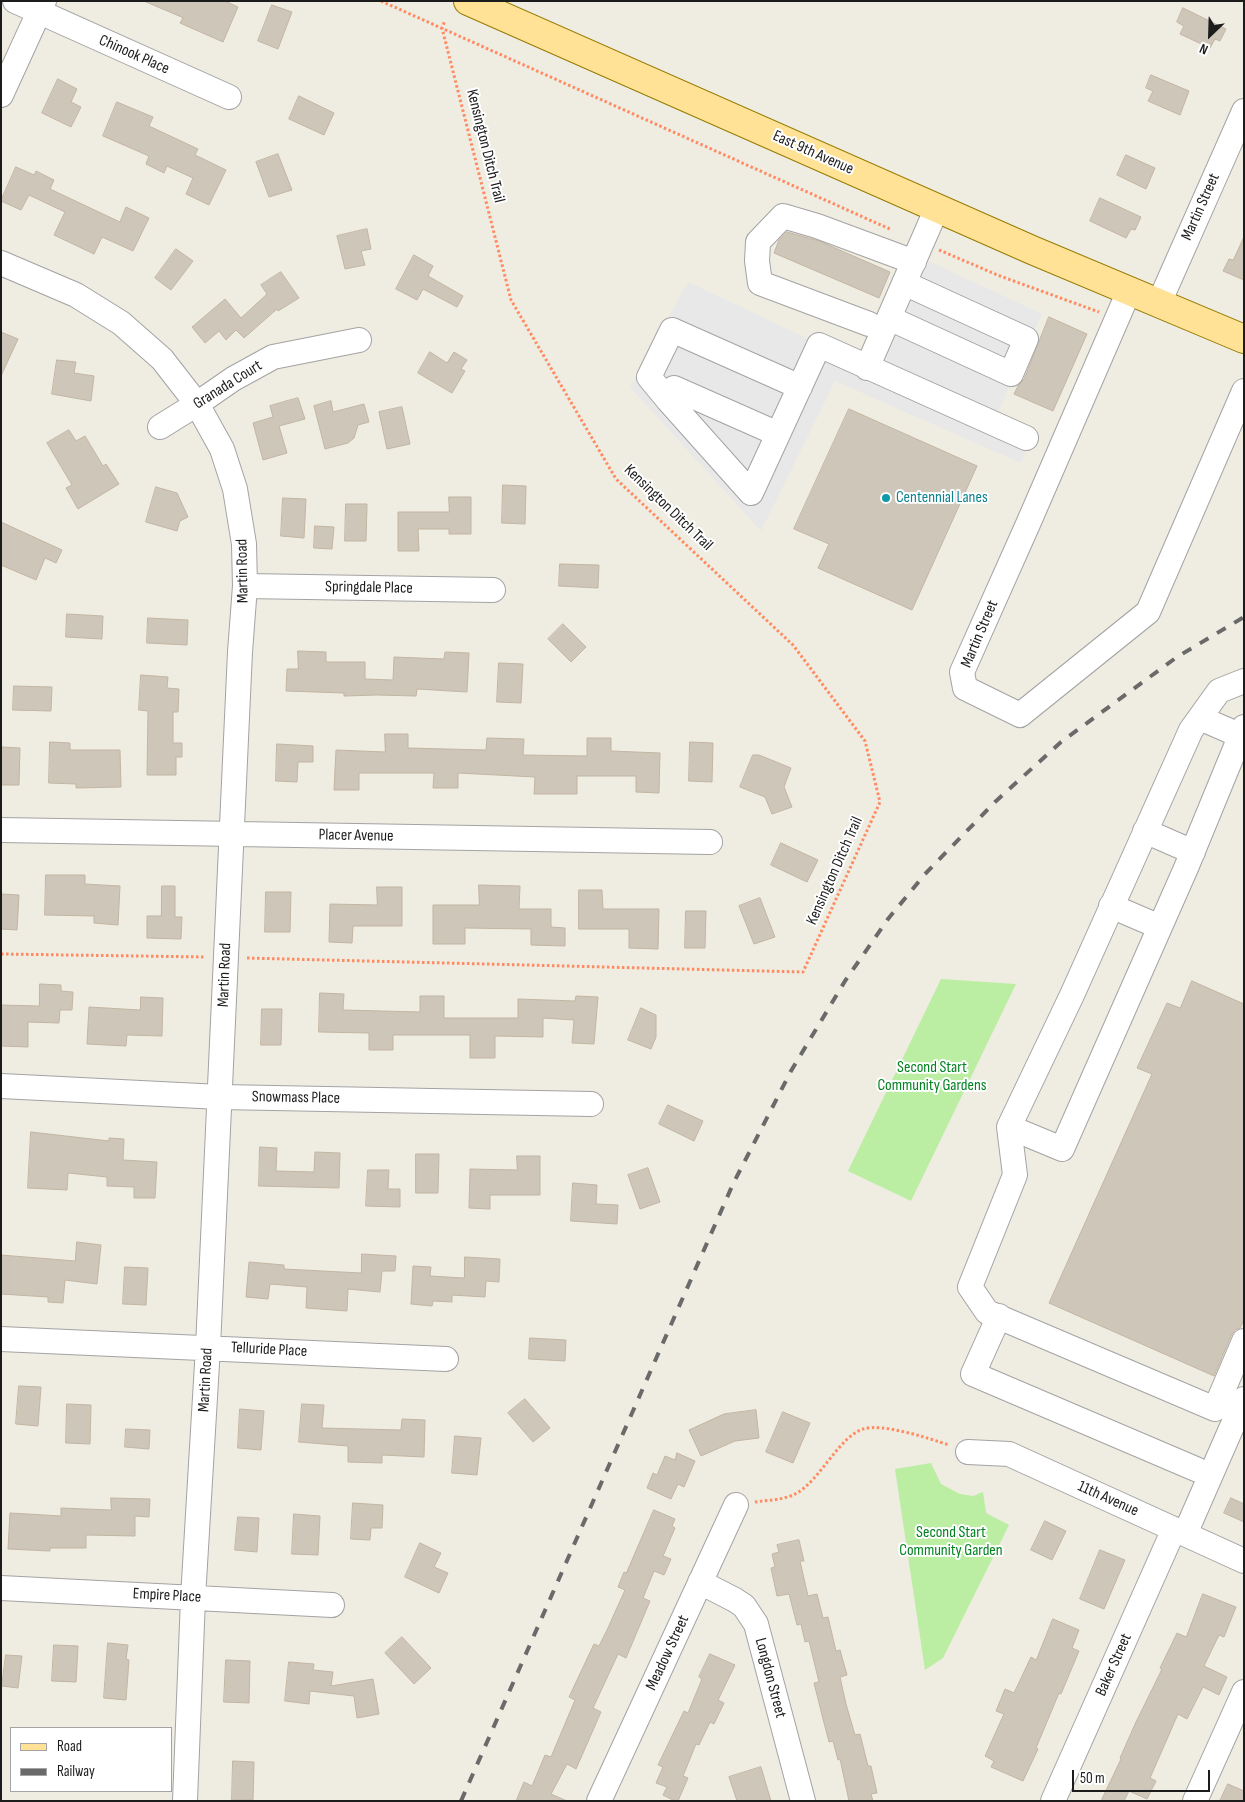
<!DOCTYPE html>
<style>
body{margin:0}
#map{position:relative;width:1245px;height:1802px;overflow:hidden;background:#efece1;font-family:"Sofia Sans Condensed",sans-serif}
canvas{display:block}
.frame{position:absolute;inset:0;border:2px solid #1c1c1c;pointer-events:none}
.legend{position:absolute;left:10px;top:1727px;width:162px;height:65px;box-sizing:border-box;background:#fff;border:1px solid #a4a4a4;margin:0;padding:6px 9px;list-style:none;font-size:15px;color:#1c1c1c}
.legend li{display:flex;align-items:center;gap:10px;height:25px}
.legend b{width:25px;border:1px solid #a4a4a4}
.north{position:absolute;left:1185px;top:10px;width:50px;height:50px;-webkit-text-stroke:4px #fff;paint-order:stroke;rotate:204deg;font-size:14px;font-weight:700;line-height:20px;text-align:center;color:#1c1c1c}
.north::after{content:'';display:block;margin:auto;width:18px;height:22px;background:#1c1c1c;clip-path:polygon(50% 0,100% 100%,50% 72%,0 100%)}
.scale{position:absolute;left:1072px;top:1770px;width:138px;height:22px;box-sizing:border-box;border:2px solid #1c1c1c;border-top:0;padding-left:6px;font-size:15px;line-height:18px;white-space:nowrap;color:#1c1c1c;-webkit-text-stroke:4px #fff;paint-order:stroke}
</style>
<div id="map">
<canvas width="1245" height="1802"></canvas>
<div class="frame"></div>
<ul class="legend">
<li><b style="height:6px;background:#ffe296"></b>Road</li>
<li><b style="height:6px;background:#6a6a6a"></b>Railway</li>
</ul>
<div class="north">N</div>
<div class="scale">50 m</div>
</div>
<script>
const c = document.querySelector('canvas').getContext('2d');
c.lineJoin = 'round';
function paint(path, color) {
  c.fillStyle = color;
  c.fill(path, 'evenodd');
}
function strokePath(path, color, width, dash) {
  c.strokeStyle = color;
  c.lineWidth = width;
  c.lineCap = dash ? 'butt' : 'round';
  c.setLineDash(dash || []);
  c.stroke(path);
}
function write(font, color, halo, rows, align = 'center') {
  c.font = font + ' "Sofia Sans Condensed",sans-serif';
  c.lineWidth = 4;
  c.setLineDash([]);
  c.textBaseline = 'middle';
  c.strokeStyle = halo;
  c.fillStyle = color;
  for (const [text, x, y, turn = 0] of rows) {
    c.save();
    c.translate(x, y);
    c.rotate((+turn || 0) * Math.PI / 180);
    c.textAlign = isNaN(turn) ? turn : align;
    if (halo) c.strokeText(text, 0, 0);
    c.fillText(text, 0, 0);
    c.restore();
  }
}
const grass = new Path2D(`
 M941,979l75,5 -105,217 -63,-30z
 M931,1463l10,21 19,10 13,2 10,-4 3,21 23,12 -66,133 -18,12 -30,-201z`);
const parking = new Path2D(`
 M929,261l113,53 -45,100 38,17 -14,32 -186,-82 -74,150 -131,-144 58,-105 192,91z`);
const building = new Path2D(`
 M144,1h81l13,6 -15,35 -43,-19 3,-5z
 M272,5l20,7 -14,37 -20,-8z
 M1183,8l43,21 -6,12 -5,-2 -5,9 -30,-14 4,-8 -7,-4z
 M1151,75l38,16 -9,24 -32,-14 5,-10 -7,-3z
 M58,79l19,10 -6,13 10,5 -10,20 -29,-14z
 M299,96l35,17 -10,22 -35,-16z
 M117,102l36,15 -4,9 49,23 -3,6 31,15 -17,35 -23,-11 7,-16 -26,-12 -3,7 -18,-9 3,-8 -46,-20z
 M278,154l14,36 -23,7 -13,-35z
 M1126,155l29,13 -9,21 -29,-14z
 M16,167l18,8 2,-4 18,9 -4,9 70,33 6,-15 23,11 -16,33 -31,-14 -8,17 -40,-19 11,-23 -36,-17 -8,15 -20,-9z
 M1100,198l41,19 -6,13 -4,-1 -5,9 -36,-17z
 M367,229l4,20 -10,2 4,14 -20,4 -8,-33z
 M787,232l32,9 71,31 -11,26 -105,-45 5,-13z
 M1244,237v43l-21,-9 6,-12 4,1z
 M176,249l17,12 -22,29 -16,-12z
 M414,255l19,11 -5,10 35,20 -6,11 -34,-18 -6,11 -21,-11z
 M281,272l18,26 -21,13 -1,-2 -33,29 -8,-8 -10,10 -7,-9 -14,12 -13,-16 33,-28 16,19 26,-24 -6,-9z
 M1049,317l38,17 -34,77 -39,-17 4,-8 6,-7z
 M1,332l17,7 -17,37z
 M430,352l17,11 7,-11 13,8 -6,9 4,2 -13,22 -34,-20z
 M57,360l19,2 -2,11 20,3 -3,25 -39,-7z
 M298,398l7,21 -26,7 8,27 -24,7 -10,-37 20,-6 -3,-11z
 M331,401l2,11 31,-8 5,18 -11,3 -4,13 -6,5 -23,6 -11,-43z
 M402,407l8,37 -23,5 -8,-37z
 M849,409l128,57 -65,144 -94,-42 11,-24 -35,-15z
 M69,430l7,11 9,-5 18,30 3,-2 13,20 -41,25 -12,-21 6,-3 -25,-42z
 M503,485l23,1 -1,38 -23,-1z
 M156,487l21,6 11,24 -8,4 -3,10 -31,-9z
 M449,497h22v37h-22v-5h-31l1,22h-21v-39h51z
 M283,498l23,1 -2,39 -23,-2z
 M346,504h21l-1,37h-21z
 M1,522l61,28 -6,13 -11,-5 -9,22 -35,-15z
 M315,526l19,1 -2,22 -18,-1z
 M560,564l39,1 -1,23 -39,-2z
 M67,614l36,2 -1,23 -36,-2z
 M148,618l40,2 -1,25 -40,-2z
 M563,624l23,23 -15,15 -23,-23z
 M298,651l28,1v10h39v17l28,1 1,-23 50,2 1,-7 24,1 -2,39 -50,-3 -1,7 -39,-1 -33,1v-3l-58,-2 1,-22h11z
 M499,663l24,1 -2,39 -24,-1z
 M141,675l27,2 -1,11 12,1 -1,23h-5v31h9v14h-6v18h-29l1,-64 -9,-1z
 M14,686l38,1 -1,24 -38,-1z
 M385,734h23v14l78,2 1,-12 37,1 -1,16 64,1v-18h24v13l49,2 -1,40 -23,-1v-16h-59v18h-43l1,-17 -77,-4v15h-25l1,-15h-75v17h-25l2,-40 49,2z
 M50,742l20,1v7h50l1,37 -45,1v-4l-27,-1z
 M690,742l23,1 -1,39 -23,-1z
 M277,744l36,2v16h-15l-1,20 -21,-1z
 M1,747l19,1 -1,37h-18z
 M753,755h6l32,13 -7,19 8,20 -20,7 -7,-17 -25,-10z
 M781,843l37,17 -11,22 -36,-17z
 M46,875h39v9l35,2 -2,39 -24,-2v-7l-49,-1z
 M479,885l41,1 -1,23h32v18l14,1v18l-34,-1v-16l-66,-1v16h-32v-39h46z
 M162,886h13v31h7l-1,22 -34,-1v-22h14z
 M377,887h25v39h-49l-1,17 -23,-1 1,-38 47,1z
 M579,890h23l1,19h56l-1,40 -29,-1v-19h-50z
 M266,892h25l-1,40h-25z
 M1,894l18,1 -2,35 -16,-1z
 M760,898l15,39 -21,7 -15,-38z
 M686,911h20l-1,37h-20z
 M1192,981l52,23v316l-4,8 -5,2 -4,6 -17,40 -165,-73 103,-229 -15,-6 30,-65 13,5z
 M40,984l21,1v6l12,1 -1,18h-12l-1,13 -31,-1v25l-27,-1v-41l38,1z
 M320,993l24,1 -1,16 77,2v-16h24v22h74v-19l57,2 1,-5 22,1 -4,47 -22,-1 2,-23 -31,-2v19l-48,-1v22h-25v-23h-77v15h-24v-17l-50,-1z
 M141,997l22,1 -1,38 -35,-1 -1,11 -39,-2 2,-37 51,3z
 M641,1008l15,7v22l-5,12 -23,-9z
 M262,1009h20l-1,36h-20z
 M668,1105l35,16 -9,20 -35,-17z
 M31,1132l78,9v-3l15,1 -1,21 34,2 -2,36h-21v-11l-27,-1v-9l-39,-4 -1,17 -39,-2z
 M260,1147l17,1 -1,23 38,1 1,-20 25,1 -1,35 -80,-2z
 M416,1154h23l-1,39h-22z
 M517,1156h23v39h-50v14l-21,-1 1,-39 47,1z
 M648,1168l12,34 -20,7 -12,-34z
 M368,1170h21l-1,19h12v18l-34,-1z
 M573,1183l24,2 -1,19 22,1 -1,19 -46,-3z
 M77,1242l24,3 -4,39 -32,-4 -2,23 -15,-1v-5l-47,-3v-39l74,6z
 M362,1254l34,2 -1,15h-13l-2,21 -32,-3 -1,22 -41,-3 1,-21 -37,-3 -2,15 -22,-2 3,-35 35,3v4l77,4z
 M465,1257l35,2 -1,23 -13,-1 -1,16 -33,-2v7l-19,-1 -1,5 -21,-2 2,-38 18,1 -1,9 34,2z
 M125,1267l23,1 -2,37 -23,-1z
 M530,1338l36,2 -1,21 -36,-2z
 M19,1386l22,1 -3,39 -22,-2z
 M525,1399l25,29 -17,14 -25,-29z
 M67,1404l24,1 -1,39 -24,-1z
 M302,1404l22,1 -2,23 79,2 1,-11 23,1 -1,37 -42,-2v8l-34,-1v-16l-49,-4z
 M240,1409l24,2 -3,39 -23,-2z
 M756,1410l3,28 -24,3 -34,15 -12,-26 35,-16z
 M783,1412l27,11 -17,40 -27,-11z
 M126,1429l24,1 -1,19 -24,-2z
 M455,1436l26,2 -4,37 -25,-2z
 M677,1453l18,8 -11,26 -6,-3 -7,15 -24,-11 6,-15 4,2 8,-19 10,4z
 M111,1498l39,1 -1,18 -14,-1v20l-49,-1v13h-36v3l-42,-2 2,-36 51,3v-8l50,2z
 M1231,1498l13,6v18l-20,-9z
 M353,1503l30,2 -1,23h-11l-1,12 -19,-1z
 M654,1510l21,9 -3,7 3,2 -12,28 8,3 -7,16 -10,-4 -11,27 7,3 -24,57 -8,-4 -25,54 8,4 -25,57 -9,-5 -16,30 16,7h-51l8,-19 8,4 13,-31 6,2 24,-57 -6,-3 25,-53 5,2 8,-16 18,-40 -7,-3 6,-15 2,1z
 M294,1514l26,2 -2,39 -26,-1z
 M238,1517l21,1 -2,34 -22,-2z
 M1045,1521l21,10 -14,29 -21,-10z
 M799,1540l5,21h-4l8,35 9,-2 6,24 5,-1 8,34 4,-1 7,25 -7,2 6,27 9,31 5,-1 8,32h3l6,27 -6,1 2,7h-24l-9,-42 -2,1 -5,-19 -4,1 -6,-23 -9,-36 5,-1 -10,-41 -4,1 -4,-18 -4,1 -8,-31 -12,2 -6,-28 4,-1 -3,-13 7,-2 -2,-7z
 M420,1543l21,10 -7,14 14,6 -9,20 -34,-16z
 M1100,1550l25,10 -21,49 -24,-10z
 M1203,1594l33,13 -12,30 -5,-2 -15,31 23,11 -8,18 -16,-8 -16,32 -9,-5 -28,64 6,3 -9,18 -18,-8 -5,10h-23l20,-42 -1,-1 16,-36 26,-53 -2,-1 17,-35 9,4z
 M1053,1619l26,11 -7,18 7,3 -18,43 -2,-1 -23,55 2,1 -15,32 -32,-14 3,-6 -9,-5 19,-42 -8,-3 9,-22 9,4 17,-36 5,3z
 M402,1637l29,31 -17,16 -29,-31z
 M108,1643l20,2 -2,14 3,1 -3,40 -22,-2z
 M54,1645l24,1 -2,36 -24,-1z
 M710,1654l25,11 -17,35 6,3 -10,21 -4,-2 -11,23 -3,-1 -13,32 5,2 -10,23h-3l-12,-6 4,-8 -11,-4 7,-16 -5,-2 26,-54 4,2 14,-34 -3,-2z
 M6,1655l16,1 -4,32 -16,-2z
 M226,1660l24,1 -1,42 -25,-1z
 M289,1662l25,2 -1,6 20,2 -2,14 42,-7 6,35 -22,4 -3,-22 -44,-5 -1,13 -24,-3z
 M233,1761l21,1 -1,38h-21z
 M761,1767l10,34h-34l-8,-24z
 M1228,1784l16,7v10h-24z`);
const path = new Path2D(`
 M381,1l511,229
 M939,250l61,26 99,36
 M1,954l205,3
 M247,958l556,14 77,-170 -15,-61 -72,-96 -177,-166 -105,-179 -69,-272 3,-8
 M755,1502c14,-2 30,-2 42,-9 23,-13 42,-56 66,-64 20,-6 65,9 86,16`);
const minor = new Path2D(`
 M15,1l214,96
 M1,95l43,-94
 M1,263l75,32 45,28 41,36 35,45 25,45 13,40 9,55 1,42 -5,66 -32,695 -15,251 -8,203
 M1129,291l-101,233 -66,148 3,16 55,27 128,-103 96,-221
 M1159,303l85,-192
 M889,318l122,56 15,-35 -122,-56
 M869,324l-109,-41 -3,-22 1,-19 25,-26 34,10 97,36
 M867,368l70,-160
 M668,400l-19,-23 23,-47 128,57
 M160,427l37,-23 36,-25 40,-22 86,-17
 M778,434l-104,-46 -6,12 83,93 68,-148 207,93
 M245,586l248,4
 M1244,681l-25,10 -28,39 -119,265 -63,132 53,22 124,-281 58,-141
 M1200,718l39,17
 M1,830l709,12
 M1145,831l48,21
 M1111,906l49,21
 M1,1086l219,11 371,7
 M1009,1127l6,48 -45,112 17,25 228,97 29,-68
 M999,1316l-26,58 225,96
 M1,1339l445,20
 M968,1452l41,2 235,107
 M1185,1534l59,-135
 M700,1582l35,18 9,6 12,18 47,177
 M1,1588l331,17
 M599,1801l137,-296
 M1053,1801l121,-272
 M1195,1801l49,-109`);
const major = new Path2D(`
 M468,1l564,249 212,89`);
const rail = new Path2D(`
 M461,1801l272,-617 58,-113 54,-90 43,-62 37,-45 70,-72 66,-60 116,-85 67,-40`);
const markers = [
 [886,498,5,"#0f9aa8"]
];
const streetNames = [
 ["Chinook Place",134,55,24],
 ["Kensington Ditch Trail",485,146,76],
 ["East 9th Avenue",813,153,24],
 ["Martin Street",1201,207,-66],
 ["Granada Court",228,385,-32],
 ["Kensington Ditch Trail",668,508,44],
 ["Martin Road",243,571,-91],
 ["Springdale Place",369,588,1],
 ["Martin Street",980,634,-67],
 ["Placer Avenue",356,836,1],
 ["Kensington Ditch Trail",835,871,-66],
 ["Martin Road",225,975,-88],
 ["Snowmass Place",296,1098,1],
 ["Telluride Place",269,1350,3],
 ["Martin Road",206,1380,-87],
 ["11th Avenue",1108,1499,24],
 ["Empire Place",167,1596,3],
 ["Meadow Street",668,1653,-65],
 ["Baker Street",1114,1665,-66],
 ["Longdon Street",770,1678,75]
];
const cultureNames = [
 ["Centennial Lanes",896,498]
];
const parkNames = [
 ["Second Start",932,1068],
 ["Community Gardens",932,1086],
 ["Second Start",951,1533],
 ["Community Garden",951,1551]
];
paint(grass, '#bbeea2');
paint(parking, '#e8e8e8');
paint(building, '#cfc6ba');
strokePath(building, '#c2b5a2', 1);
strokePath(minor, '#a3a3a3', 26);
strokePath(major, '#957b00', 30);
strokePath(path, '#ff8b62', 3, [2.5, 2.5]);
strokePath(minor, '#fff', 24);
strokePath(major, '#ffe296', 28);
strokePath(rail, '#6a6a6a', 4, [10, 10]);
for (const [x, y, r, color] of markers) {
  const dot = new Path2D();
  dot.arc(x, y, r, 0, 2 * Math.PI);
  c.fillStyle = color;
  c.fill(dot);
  strokePath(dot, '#fff', 2);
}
write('16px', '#1c1c1c', '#fff', streetNames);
write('16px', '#0d838f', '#fff', cultureNames, 'left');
write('16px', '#028221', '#fff', parkNames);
</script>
